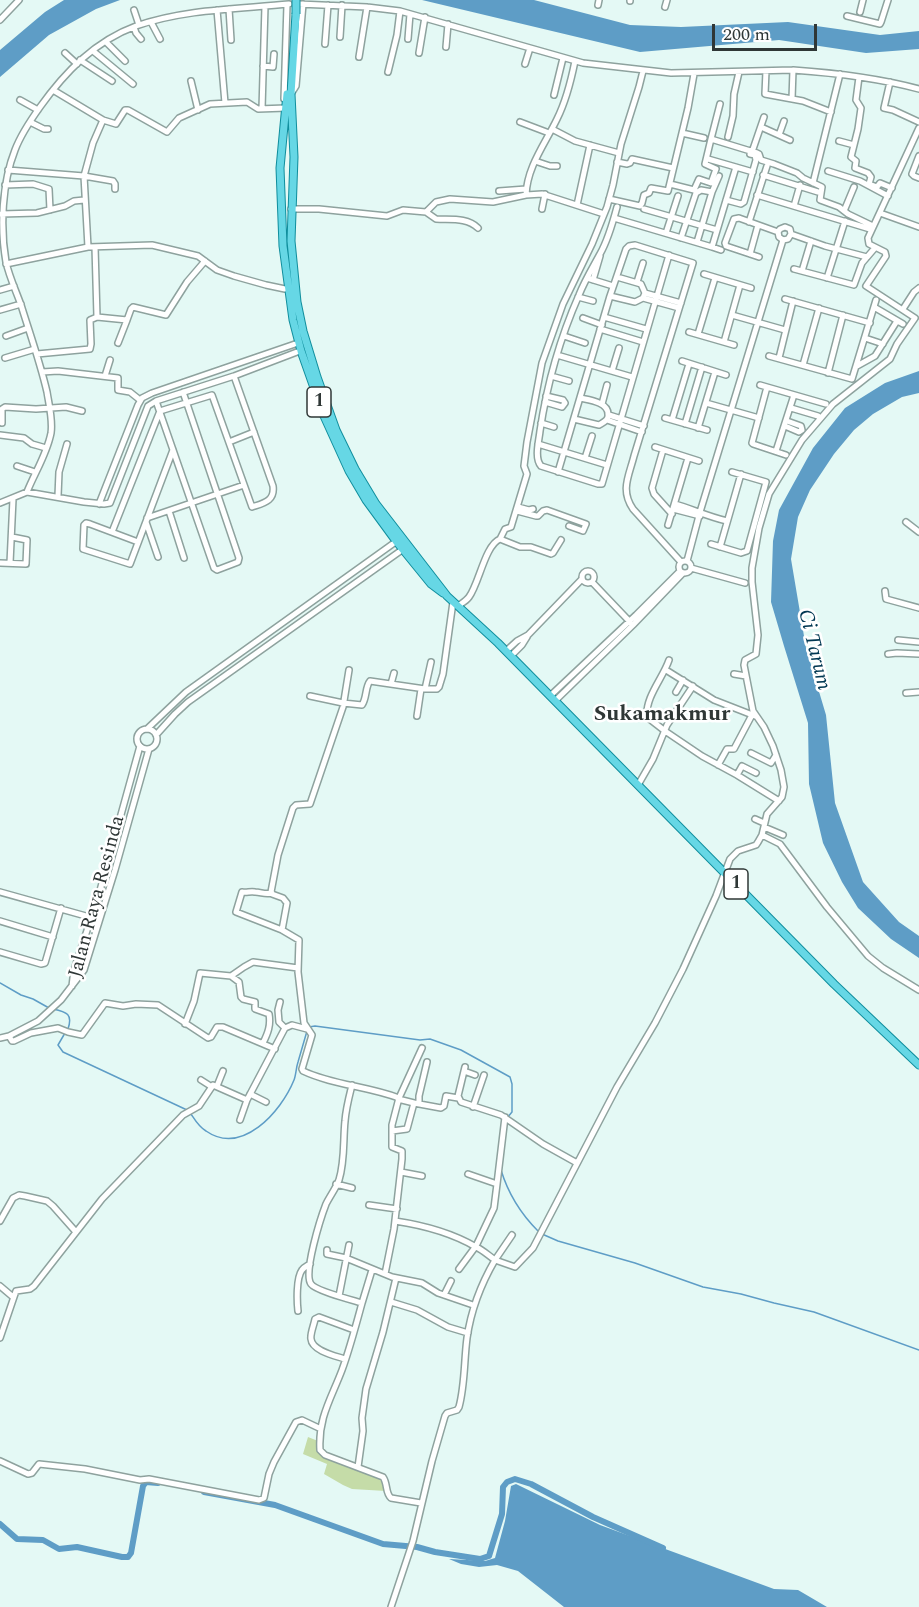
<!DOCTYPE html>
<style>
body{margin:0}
#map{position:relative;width:919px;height:1607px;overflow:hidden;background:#e4f9f5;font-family:Spectral,serif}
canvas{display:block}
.scale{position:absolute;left:712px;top:24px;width:105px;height:27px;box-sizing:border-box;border:3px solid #2f3736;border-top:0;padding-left:8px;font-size:18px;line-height:21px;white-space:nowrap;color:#2f3736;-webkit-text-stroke:4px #fff;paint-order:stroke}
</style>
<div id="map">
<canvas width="919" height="1607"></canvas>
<div class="scale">200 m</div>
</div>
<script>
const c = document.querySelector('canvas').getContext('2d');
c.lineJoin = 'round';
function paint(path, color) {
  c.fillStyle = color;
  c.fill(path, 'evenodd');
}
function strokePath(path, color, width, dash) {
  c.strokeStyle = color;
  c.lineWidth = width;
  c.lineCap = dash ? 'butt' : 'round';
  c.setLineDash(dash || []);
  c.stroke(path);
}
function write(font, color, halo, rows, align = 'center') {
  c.font = font + ' Spectral,serif';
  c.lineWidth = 5;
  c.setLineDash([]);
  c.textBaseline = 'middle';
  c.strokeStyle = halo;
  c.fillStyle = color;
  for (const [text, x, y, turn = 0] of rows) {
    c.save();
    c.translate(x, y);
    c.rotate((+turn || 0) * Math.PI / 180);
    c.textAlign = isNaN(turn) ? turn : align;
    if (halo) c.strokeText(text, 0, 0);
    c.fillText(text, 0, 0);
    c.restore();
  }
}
const green = new Path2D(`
 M308,1437l10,4 1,9 66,28 1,13 -34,-2 -9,-4 -19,-11 3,-10 -24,-10z`);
const water = new Path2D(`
 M64,0h56l-24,9 -47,26 -49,42v-27l45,-38z
 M422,0h112l96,25 51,2 107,-5 92,13 39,-4v18l-53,4 -87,-13 -139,12z
 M919,371v22l-17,4 -29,17 -19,16 -20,24 -24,36 -12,27 -7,42 15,89 20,67 9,88 28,79 36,40 20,14v22l-28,-19 -33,-31 -16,-26 -19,-39 -14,-59 -1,-61 -24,-77 -13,-44 2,-61 6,-31 34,-62 32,-40 40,-25z
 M516,1484l84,41 174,64 24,1 29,17h-263l-46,-36 -21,-6 -18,2 -18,-3 -12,-5 36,2 10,-3 10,-37 6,-35z`);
const stream = new Path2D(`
 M0,983l21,12 12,4 16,9
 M53,1009c14,3 20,5 15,20
 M309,1027l6,-1 105,14 10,-1 31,11 49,27 2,7v28l-5,6
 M65,1033l-7,12 5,7 124,58
 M191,1114c4,6 8,13 15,17 36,25 75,-19 88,-51 2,-5 2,-12 4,-18 3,-10 6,-21 9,-31
 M501,1170c7,23 20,44 37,61
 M542,1234l16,7 77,22 68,24 38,7 33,9 40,9 105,38`);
const river = new Path2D(`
 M204,1492l71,13 108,39 34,3 18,5 45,7 9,-3 13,-42 1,-27 4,-5 8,-3 16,5 62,33 70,31
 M0,1524l17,15 26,1 16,9 18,-2 45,10h6l3,-4 12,-67 3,-4 12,1`);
const minor = new Path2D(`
 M630,1v-1
 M299,4l68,3 33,4 183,52 88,10 122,-3c43,3 85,8 126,19
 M598,5l1,-5
 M665,7l2,-7
 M229,9l2,31
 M134,10l5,15
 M217,10l8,93
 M860,12l3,-12
 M847,16l33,8 1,-2 7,-22
 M0,20l19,-20
 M151,22l9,17
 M134,27l2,6 5,6
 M340,37l2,-32
 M408,39l2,-25
 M106,42l19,19
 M325,44l3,-39
 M446,47l2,-23
 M93,51l40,33
 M65,53l12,11
 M419,53l6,-36
 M359,57l8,-50
 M80,60l32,21
 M525,64l5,-16
 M263,66l10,1 1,-13
 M766,71l-1,23 38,7 28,11
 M388,72l9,-37 3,-24
 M859,77l-3,23 5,8 -3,21 -7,28 5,4 -1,7 13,5 3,4 -2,7 8,3 3,-4 12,5
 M191,81l7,29
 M890,82l-6,26 9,2 26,12
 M53,90l50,30 13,4 9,-14h3l39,22 12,-14 31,-14 37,-2 11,7 28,-1
 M291,94l5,-8 7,-82
 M554,95l9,-37
 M284,99l3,-94
 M792,99l1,-29
 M20,100l18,10
 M262,109l3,-103
 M30,122l14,7h4
 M520,122l29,11
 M761,127l29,13
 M552,129l23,12 44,12
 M682,133l22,5
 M779,135l5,-14
 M728,137l5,-21 1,-22 5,-22
 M711,139l9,-35
 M839,141l15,4
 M752,152l12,-35
 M919,156l-7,18 2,2 5,2
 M708,159l45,13
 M535,161l15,5h7
 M617,162l10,2 3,-1 2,-4 41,9
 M8,170l76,6 29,5 2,3v5
 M828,171l32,10 28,15
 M763,175l55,17
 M813,183l27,-109
 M670,184l24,6 5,-11 12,4 5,-14 -11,-5 6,-25 46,14 2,1 2,6 13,4 23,9 6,5 19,9 -2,13 19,7 9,7 25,12
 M5,185l28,-1 16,5 1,21
 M499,191l27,-2
 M526,195c1,-28 19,-51 31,-76 9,-18 14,-38 18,-58
 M757,195l113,34
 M609,199l31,7 2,-3 2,-8 5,-2 2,-5 17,3 20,-83 6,-34
 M726,200l15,4 3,-2 12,-42 -1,-5 -5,-1
 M577,205l13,-60
 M794,206l6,-21
 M617,207c-4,15 -9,33 -17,47 -7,13 -15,26 -21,41 -19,43 -32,89 -39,136 -1,10 -6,27 1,35l57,18h4l67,-229
 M291,209h28l68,7 16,-6 23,2 10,7c14,1 31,-2 42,9
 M542,209l3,-15
 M644,209l73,21
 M844,211l10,-24
 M426,212l10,-10 14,-3 43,3 33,-7 16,-1 62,20
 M880,213l39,14
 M1,214l36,-1 28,-7 9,-5 10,-1
 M614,218l98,29 24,-80
 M749,222l18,-56
 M666,233l12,-37
 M791,234l34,12 42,11
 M681,238l15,-45 5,-3 11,2
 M697,242l15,-50 7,-16
 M88,247l-4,-71 9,-33 10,-23
 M712,247l9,3
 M750,254l8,-29
 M759,257l-33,-11 -1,-3 9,-24 5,-1 39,14 1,5 4,3 5,-1 3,-5 -1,-5 -5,-2 -5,2 -2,3
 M6,264l82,-17 64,-2 46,11 19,14 17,6 32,9 19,4
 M794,269l60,16 8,-22 12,-14
 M802,271l9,-30
 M704,274l47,14
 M587,278l26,8
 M827,278l18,-57
 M593,280l7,-24
 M637,282l6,-19
 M0,290l14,-4
 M645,293l36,10
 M610,296l25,6 8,-4 2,-5 -4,-9 -24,-7
 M578,297l15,4
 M643,298l36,10
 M785,299l85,24
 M874,307l29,17
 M903,309l11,-17 5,-4
 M0,310l21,-6
 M732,315l53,15
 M97,317l30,3 4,-11 2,-2 33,8 21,-33 18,-21
 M604,317l42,12
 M583,318l19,7
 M600,329l43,13
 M689,332l45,13
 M698,334l17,-56
 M6,336l22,-8
 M564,336l21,7
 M865,338l18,6
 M724,342l16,-57
 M118,343l9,-23
 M37,354l53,-5 1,-5 -1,-24 7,-3 -2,-70
 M557,355l75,22
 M769,356l83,23 24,-79
 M5,358l30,-9
 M779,358l14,-57
 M682,361l44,14
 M803,365l16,-57
 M857,366l18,-10 22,-35
 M612,371l7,-23
 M42,372l16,-1 60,7v12l12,2 10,8
 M828,373l15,-58
 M105,376l5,-16
 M551,376l18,5
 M760,385l66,19
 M767,387l-15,56 1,1 33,11
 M156,401l58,167 3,2 21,-8 1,-4 -56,-166
 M545,402l17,5 3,-4 -2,-3 -17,-4
 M706,403l53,15
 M602,404l5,-19
 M791,408l27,8
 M609,415l35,11
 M665,418l42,12
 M574,419l25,6c5,-3 10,-5 9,-11 0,-12 -19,-14 -28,-16
 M607,420l35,12
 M672,420l17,-56
 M2,423v-14l3,-2 31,2 30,-2 16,4
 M541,423l13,4
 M685,424l17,-57
 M785,426l14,6 3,-2 -1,-4 -14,-5
 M698,428l17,-56
 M0,435l24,3 8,6 14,4
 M229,442l25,-10
 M538,444l69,21
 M655,447l44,14
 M663,450l-11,38 2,6 18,20
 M776,451l18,-56
 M585,458l7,-22
 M17,466l18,6
 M558,472l52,-176 16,-47 3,-3 6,-1 58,18 -59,193c-5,20 -14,34 -1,53l48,53
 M27,492l57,10 20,2 6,-1 38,-97 8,-5 78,-25 63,-24
 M58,496l1,-24 8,-28
 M0,503l27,-11c8,-20 20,-38 24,-59 2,-13 -2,-28 -4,-41 -7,-30 -17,-58 -26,-87 -5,-14 -12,-29 -15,-43 -6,-35 -4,-79 9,-112 6,-16 15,-29 25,-43 25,-35 55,-66 96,-81 49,-17 102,-17 153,-22
 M99,504l39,-99 4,-7 10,-5 143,-49
 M675,504c17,5 34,13 52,17
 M518,507l11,3 4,-1
 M673,509l27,7
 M169,511l15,47
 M517,511l19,5h2l5,-5 4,-1 39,14 -3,7 -14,-5
 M147,518l97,-33
 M146,522l12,35
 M906,522l13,10
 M668,525l20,-67
 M112,532l48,-121 52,-16 40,112c12,-4 23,-6 21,-21l-39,-110
 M500,539l20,8h11l20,7 2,-1 8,-13
 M138,542l-48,-18 -4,-1 -2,2 -1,24 47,15 43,-114
 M711,544l30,9 6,-2 19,-69 -34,-10
 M720,547l21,-73
 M679 567a6 6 0 1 1 12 0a6 6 0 1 1-12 0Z
 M687,561l13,-49 83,-272
 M0,563l26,1 1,-24 -15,-3
 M10,563l3,-64
 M691,568l54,15
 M582 577a6 6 0 1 1 12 0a6 6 0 1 1-12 0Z
 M592,582l40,42
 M885,591l1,8 33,9
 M458,606c4,-3 8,-5 11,-9 10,-13 16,-52 31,-58l5,-10 6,-2 16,-53 -3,-8 3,-24 15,-79 21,-59 29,-60 15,-37 6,-22 8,-41 18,-57 4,-16
 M898,640l21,2
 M506,651l11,-10 11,-6 54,-56
 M888,654l9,-1 22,1
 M511,656l11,-11 5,-8
 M669,660c-6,18 -24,37 -22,57l18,14 37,25 35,19 42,26
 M349,670l-6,37 -33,97 -14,1 -3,3 -15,47 -7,37 1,2 11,4 4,5 -5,27 17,10 -1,32 6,51 8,12 -10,34 1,2c30,14 64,15 96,27l-7,27v22l10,4v8l-8,70 -9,45
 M666,670l48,30 41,16
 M734,674l12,2
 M391,684l3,-11
 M425,689l6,-27
 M676,692l7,-12
 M906,693l13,-1
 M310,696l33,7 19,2c5,-7 3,-18 8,-24l55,8h12l2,-2 4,-13 10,-72
 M550,696l86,-81 44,-44
 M555,701l78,-76 50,-52
 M417,716l4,-27
 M147,729l39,-37 208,-149
 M137 739a10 10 0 1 1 20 0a10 10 0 1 1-20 0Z
 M156,735l19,-21 13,-12 218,-155
 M751,753l20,10 5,-8
 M718,765l9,-16h7l18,-34
 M737,775l5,-9 14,7
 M638,785l15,-26 14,-34 26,-39
 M755,819l9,4
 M764,827l19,8
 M762,835l18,9 47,63 41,49 15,12 36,22
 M0,892l93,26
 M272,893c-7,2 -11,-1 -17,-1 -5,-1 -8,1 -13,0l-6,20 46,18
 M0,921l53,16
 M0,952l41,12 4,-1 16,-55
 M231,976l13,-9 9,-5 45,6
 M72,986l2,-16 25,-76 41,-148
 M280,1002l-2,8 1,12 6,6
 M185,1024l9,-23 6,-28 31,3 8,6 2,15 2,2 12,3v7l14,5c2,11 -1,19 -6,29
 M9,1036l3,5h2l17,-8 27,-5 10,4 14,3 23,-32 18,3 13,-2 22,1 50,33 3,-1 6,-10h6l52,22
 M0,1038l9,-2 29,-15 23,-21 23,-30 31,-100 34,-121
 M465,1067l-7,29 3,6 40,13 42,29 34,19
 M464,1071l11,4
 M201,1080l11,7
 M352,1085c-3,12 -6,23 -7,36 -2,19 0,40 -6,59 -3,8 -9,16 -13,24 -5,13 -23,69 -15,80 5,7 41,16 51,19 -6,22 -12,45 -20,67 -11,29 -24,48 -22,80l5,5 58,22c5,7 2,16 8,21l30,5
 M217,1086l6,-15
 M250,1094l16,8
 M399,1098l23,-50
 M398,1099l16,4
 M419,1103v-7l8,-34
 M473,1107l11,-32
 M240,1120l7,-20
 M392,1131l15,-2 7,-26 27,5 3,-2 2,-10 12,2
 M401,1172l21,4
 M336,1184l16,4
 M497,1184l8,-67
 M369,1205l28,4
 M0,1221l13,-23 6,-3 6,1 22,5 6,5 23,26
 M395,1221c27,4 57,12 81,26 7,3 13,9 19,13l17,-25
 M327,1250v4l19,4 46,19 30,6 16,10 35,12
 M459,1269l17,-23 18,-38 3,-24 -29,-10
 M0,1286l13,11
 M444,1295l7,-14
 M339,1296l10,-51
 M391,1302l26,8 31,17 20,6
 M362,1303l10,-33
 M298,1311c-1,-9 -2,-33 4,-41 2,-3 5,-4 8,-6
 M0,1338l16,-47 14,-2 4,-3 68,-87 81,-84 16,-9 14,-21 34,15 38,-72 7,-3 15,4
 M345,1359c-9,-3 -33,-8 -34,-20 -1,-5 3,-14 4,-20l4,-2 35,13
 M0,1461l28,13 4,-1 7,-9 46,5 55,11 9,-1 110,21 5,-2 5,-24 5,-12 22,-40 6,-2 19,9
 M358,1467l5,-36 -1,-13 4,-29 17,-57 13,-54
 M391,1607l22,-66 19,-80 13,-45 2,-3 10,-3 2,-3c6,-22 5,-46 8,-69 4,-28 14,-54 28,-78l20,7 18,-19 84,-161 38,-64 28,-54 33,-73 14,-37 8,-8 18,-6 2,-3 4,-7 5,-21 15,-17 2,-10 -3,-17 -8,-24 -9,-19 -11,-16 -9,-46 1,-5 11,-6 2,-19 -6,-53v-14l7,-40 10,-34 33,-54 31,-36 57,-45 7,-15 18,-26 -49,-32 20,-30 -1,-4 -16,-8 -1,-6 51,-110`);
const major = new Path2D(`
 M296,14l-5,80 3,63 -3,84 6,61 6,29 14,46 19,53 19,39 21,35 71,92 51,47 336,341 85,81
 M287,94l-7,74 3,78 10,74 8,31 23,65 25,55 17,29 30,41 35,43 12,9`);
const majorBridge = new Path2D(`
 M296,14v-14`);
const shields = [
 [319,402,24],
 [736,884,24]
];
const shieldNames = [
 ["1",319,402],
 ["1",736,884]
];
const streetNames = [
 ["Jalan Raya Resinda",98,897,-75]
];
const waterNames = [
 ["Ci Tarum",813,650,76]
];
const quarterNames = [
 ["Sukamakmur",662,716]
];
paint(green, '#c5dca8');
paint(water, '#5e9dc6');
strokePath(stream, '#5e9dc6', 1.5);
strokePath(river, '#5e9dc6', 6);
strokePath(minor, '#8ea29e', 8);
strokePath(major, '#108e9d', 9);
strokePath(minor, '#fff', 5);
strokePath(major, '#66d7e5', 7);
strokePath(majorBridge, '#108e9d', 9, []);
strokePath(majorBridge, '#66d7e5', 7);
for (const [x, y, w] of shields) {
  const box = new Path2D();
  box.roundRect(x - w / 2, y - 15, w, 30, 4.5);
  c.fillStyle = '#fff';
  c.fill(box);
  strokePath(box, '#2f3736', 1.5);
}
write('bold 18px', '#2f3736', null, shieldNames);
write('20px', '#2f3736', '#fff', streetNames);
write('italic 21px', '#003752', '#fff', waterNames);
write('bold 22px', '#2f3736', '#fff', quarterNames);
</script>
